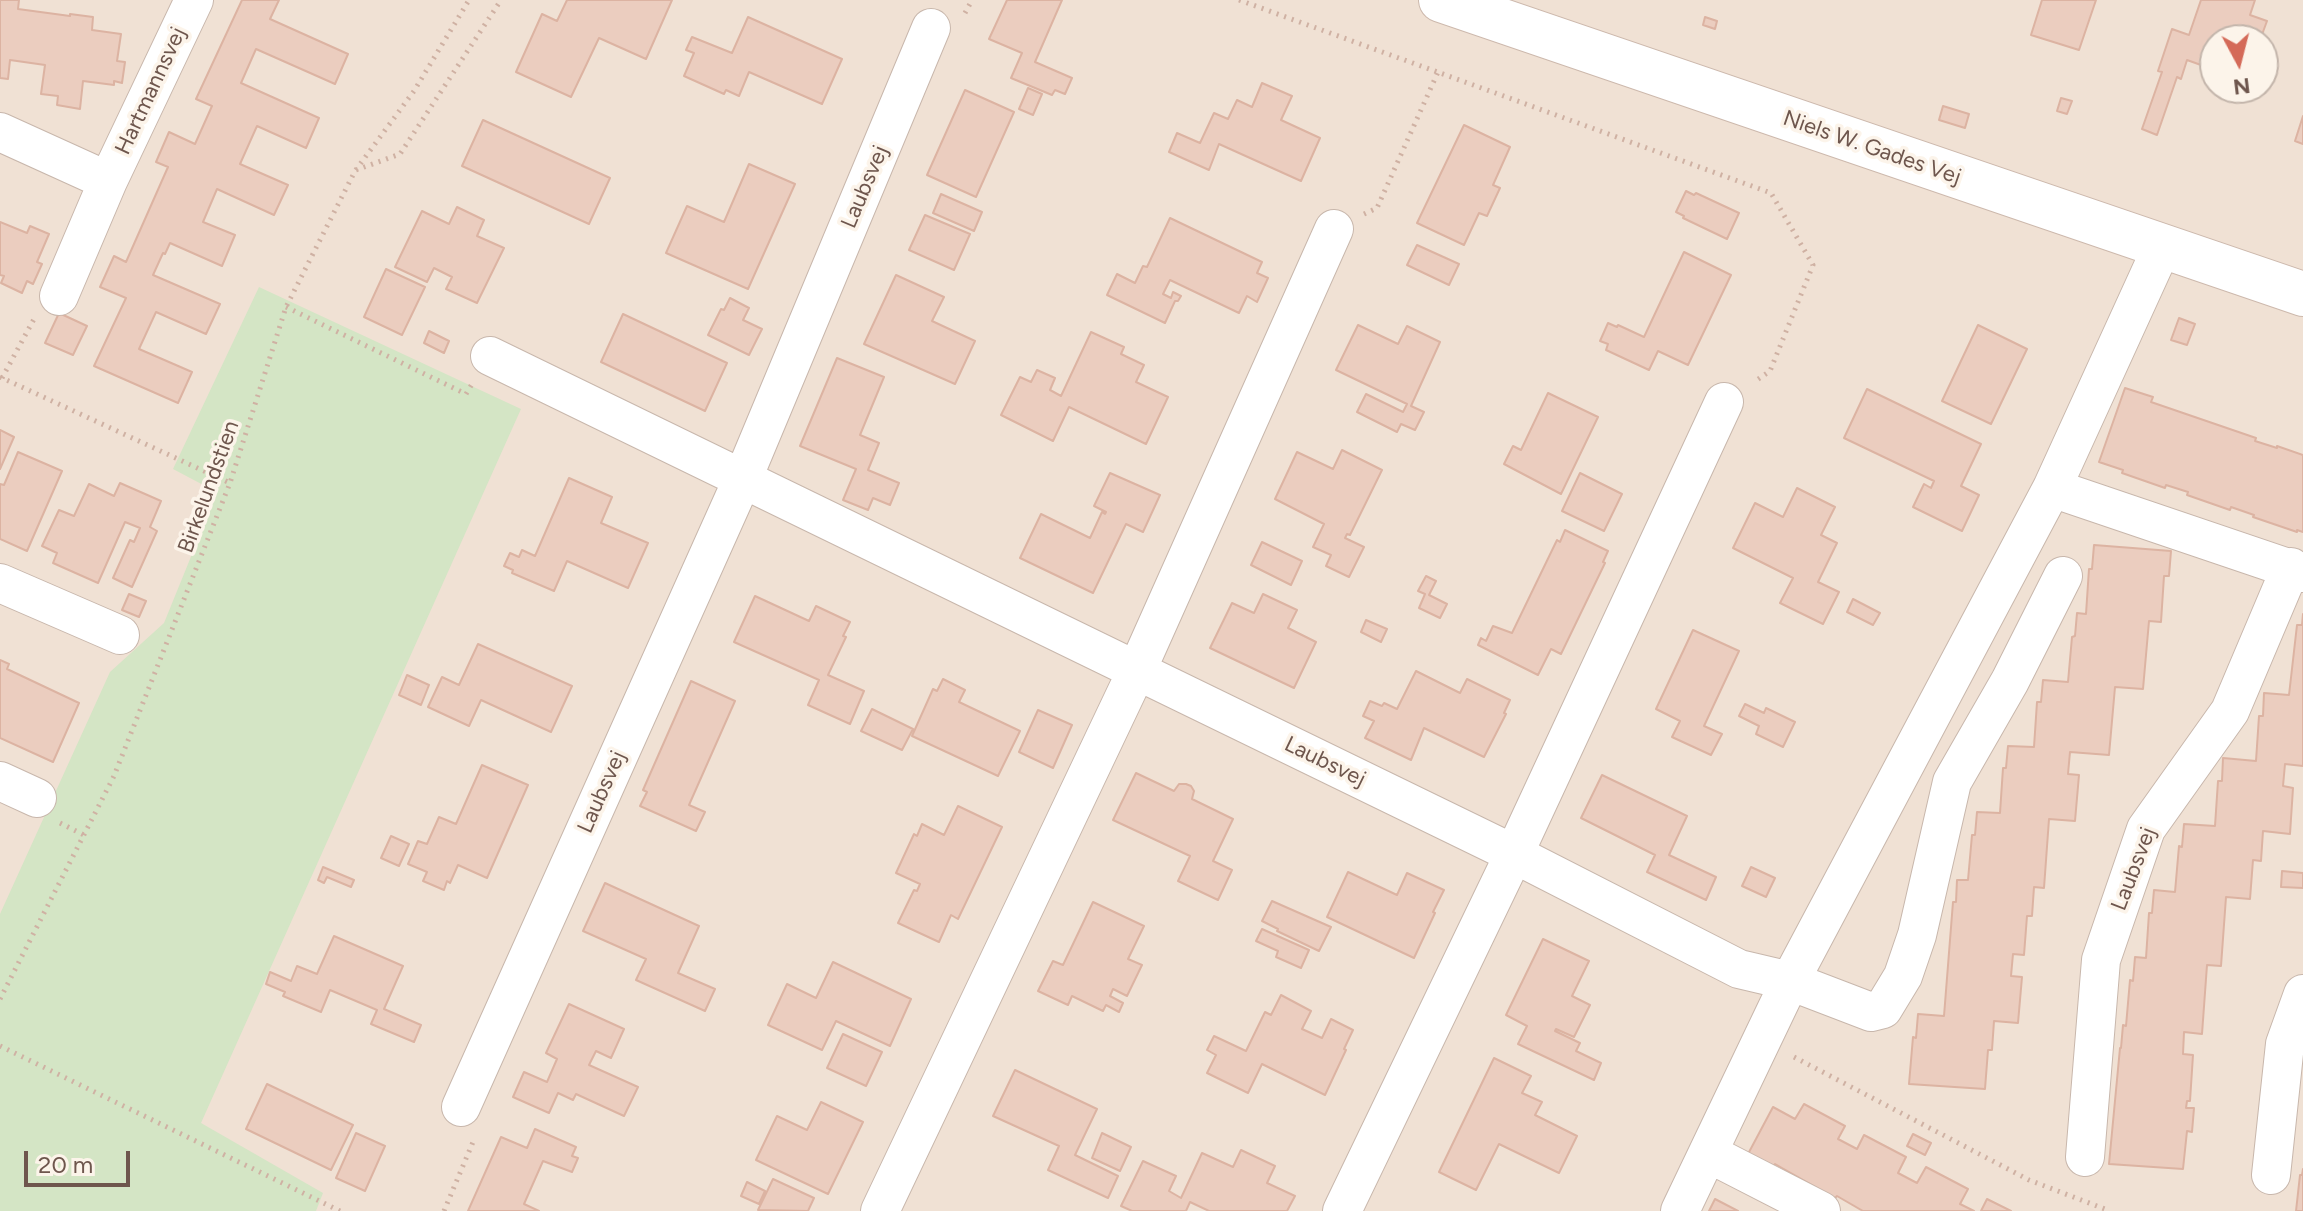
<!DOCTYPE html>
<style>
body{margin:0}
#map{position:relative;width:2303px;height:1211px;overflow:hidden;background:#f9efe4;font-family:Figtree,sans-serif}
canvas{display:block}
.north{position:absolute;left:2199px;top:24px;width:80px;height:80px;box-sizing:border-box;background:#fcf4ea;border:2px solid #c3b5ab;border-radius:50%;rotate:173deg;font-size:22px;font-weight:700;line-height:32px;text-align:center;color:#6e564d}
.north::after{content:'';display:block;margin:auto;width:28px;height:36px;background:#d46a58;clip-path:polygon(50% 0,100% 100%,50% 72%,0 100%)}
.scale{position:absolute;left:24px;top:1151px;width:106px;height:36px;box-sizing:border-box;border:4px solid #6e564d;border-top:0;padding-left:10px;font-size:24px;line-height:28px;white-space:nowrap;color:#6e564d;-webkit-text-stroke:6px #fcf4ea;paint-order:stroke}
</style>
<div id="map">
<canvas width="2303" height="1211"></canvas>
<div class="north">N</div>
<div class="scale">20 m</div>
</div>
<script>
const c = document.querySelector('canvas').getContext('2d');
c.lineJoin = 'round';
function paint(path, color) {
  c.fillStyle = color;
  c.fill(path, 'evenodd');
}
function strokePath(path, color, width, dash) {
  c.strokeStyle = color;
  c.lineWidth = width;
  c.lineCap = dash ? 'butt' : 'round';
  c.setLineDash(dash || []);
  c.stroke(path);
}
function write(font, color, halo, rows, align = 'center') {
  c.font = font + ' Figtree,sans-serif';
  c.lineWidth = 7;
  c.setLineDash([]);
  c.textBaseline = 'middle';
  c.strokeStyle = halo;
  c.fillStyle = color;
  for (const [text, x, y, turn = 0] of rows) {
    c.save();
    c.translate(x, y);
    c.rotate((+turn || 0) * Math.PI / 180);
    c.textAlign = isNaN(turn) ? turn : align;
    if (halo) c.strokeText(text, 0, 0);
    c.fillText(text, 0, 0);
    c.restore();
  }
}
const residential = new Path2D(`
 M0,0h2303v1211h-2303zM2215,40h48v48h-48z`);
const green = new Path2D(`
 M259,287l262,122 -320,714 122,70 -7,18h-316v-297l110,-242 54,-49 50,-123 -7,-13 -34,-18z`);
const building = new Path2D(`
 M0,0h19l-1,9 52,7v-2l23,3 -1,13 29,4 -4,27 8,1 -3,21 -8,-2v4l-31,-4 -3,28 -23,-4 1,-9 -17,-2 4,-29 -35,-5 -2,19 -8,-1z
 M242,0h37l-9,19 78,35 -13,30 -79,-35 -15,34 78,35 -13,30 -49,-22 -17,38 48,21 -14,30 -57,-26 -14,33 32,13 -13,31 -52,-23 -5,11 -2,-1 -10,22 67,29 -14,30 -50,-22 -17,37 53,23 -14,31 -84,-37 32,-68 -26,-11 14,-31 12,6 42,-95 -12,-5 13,-30 26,12 17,-38 -16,-7z
 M567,0h105l-26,59 -47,-21 -28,59 -55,-25 26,-58 15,7z
 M1007,0h55l-27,62 37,16 -7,16 -10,-4 -3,5 -41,-17 11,-25 -33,-14z
 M2042,0h54l-17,50 -48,-15z
 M2201,0h54l-5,15 17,6 -7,19h-45v30l-28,-10 -6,19 -4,-2 -20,58 -15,-6 20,-57 -4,-1 14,-42 17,6z
 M748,17l94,42 -20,45 -73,-32 -10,24 -13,-6 -2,4 -40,-18 10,-23 -8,-3 6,-13 40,16z
 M1705,17l12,4 -2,8 -12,-4z
 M1262,83l30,13 -11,24 39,18 -19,43 -82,-37 -10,26 -40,-18 8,-19 23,10 14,-30 14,6 9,-19 15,7z
 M1028,88l14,6 -9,21 -14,-6z
 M965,90l49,22 -38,85 -49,-22z
 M2061,98l11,3 -5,13 -10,-3z
 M1943,106l26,8 -4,14 -26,-8z
 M2303,116v28l-8,-3z
 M483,120l127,58 -21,46 -127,-58z
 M1464,125l46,22 -17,38 7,3 -13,28 -8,-3 -15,32 -47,-22z
 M749,164l46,20 -47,105 -82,-36 21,-47 37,16z
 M1686,191l8,4 2,-2 43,20 -12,26 -44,-21 1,-2 -8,-4z
 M941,194l41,18 -8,19 -41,-18z
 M457,207l27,13 -7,16 27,12 -27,55 -31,-14 6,-12 -18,-9 -7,14 -32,-15 27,-56 27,13z
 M925,215l45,19 -16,36 -45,-20z
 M1170,218l92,44 -5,11 11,5 -11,24 -10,-6 -8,17 -69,-33 -7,14 8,4 2,-6 8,4 -3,5h-3l-10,22 -58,-28 10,-21 18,9 8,-17 4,1z
 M0,222l27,11 3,-7 19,8 -12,28 5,2 -9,20 -6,-3 -5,12 -21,-10 3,-7 -4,-1z
 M1417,245l42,19 -10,21 -42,-20z
 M1684,252l47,23 -43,90 -30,-14 -9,19 -43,-20 2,-6 -8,-3 8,-18 9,4 1,-2 26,12z
 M386,269l39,18 -23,48 -38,-18z
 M896,275l48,22 -12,24 43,20 -20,43 -91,-40z
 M730,298l19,10 -6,12 19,9 -13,26 -41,-20 13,-26 3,1z
 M59,313l28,13 -14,29 -28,-12z
 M623,314l104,49 -22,48 -104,-49z
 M2179,318l16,6 -8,21 -16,-5z
 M1358,325l40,19 9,-18 33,16 -29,64 13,6 -9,18 -14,-6 -4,8 -40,-20 9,-18 37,18 4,-8 -71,-34z
 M1978,325l49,24 -36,75 -49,-23z
 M429,331l20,10 -5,12 -20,-10z
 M1091,332l33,15 -3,7 23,11 -8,17 32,15 -22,47 -77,-37 -16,34 -52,-26 19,-38 11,5 6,-12 18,8 -5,12 11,6z
 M837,358l47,19 -24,58 19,8 -11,27 31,13 -9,22 -17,-7 -5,12 -25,-10 13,-31 -56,-23z
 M2125,388l28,9 -2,5 105,36 -1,3 22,7v-2l26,9v77l-6,-2v2l-44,-15 1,-2 -23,-8 -1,3 -43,-15 1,-3 -22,-7 -1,3 -43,-15 1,-3 -24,-8z
 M1867,389l114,55 -20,42 18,9 -17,36 -49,-24 11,-23 7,4 3,-7 -90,-43z
 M1548,393l50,24 -37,77 -57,-30 9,-18 8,4z
 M0,430l14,7 -14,32z
 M1342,450l40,20 -32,65 -3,-1 -2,4 19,9 -15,30 -23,-11 5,-11 -18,-8 11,-23 -49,-25 22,-47 36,17z
 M18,452l44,19 -35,80 -27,-12v-55l4,1z
 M1110,473l50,22 -17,37 -17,-8 -33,69 -73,-35 21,-44 49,24 12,-26 3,2 1,-2 -12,-6z
 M1580,473l42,21 -18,37 -42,-20z
 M569,478l43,19 -11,26 47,20 -20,45 -61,-27 -13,30 -42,-18 1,-3 -9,-4 6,-13 9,4 3,-7 13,6z
 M120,483l41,18 -11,26 7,4 -25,56 -19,-9 17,-38 4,2 6,-14 -15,-6 -27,61 -45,-20 4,-10 -15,-7 17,-36 15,6 15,-32 25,12z
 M1797,488l38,19 -14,28 16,8 -19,39 21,10 -16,32 -43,-21 13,-25 -60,-30 22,-45 28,14z
 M1565,530l43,21 -5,11 2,1 -44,91 -10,-5 -13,26 -60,-30 3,-7 5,3 7,-15 19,7 45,-93 3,2z
 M1262,542l40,19 -11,24 -40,-20z
 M2094,545l77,6 -2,25h-5l-3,46 -12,-1 -6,68 -28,-2 -6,68 -39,-3 -2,22 11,1 -4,46 -26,-2 -5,69 -10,-1 -2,29h-5l-3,39 -11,-1 -2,22 11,1 -4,46 -24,-2 -2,29h-4l-3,39 -76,-5 4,-47 3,1 2,-24 26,2 9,-114h3l1,-22h11l4,-45h3l2,-23 23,1 3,-45h3l2,-22 26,1 3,-45h4l2,-22 25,2 4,-45 3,-1 2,-23 9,1 3,-45h3z
 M1426,576l10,5 -7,14 18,9 -7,14 -21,-10 6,-14 -7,-3z
 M129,594l17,7 -7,16 -17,-7z
 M1263,594l34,16 -9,18 28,14 -22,46 -84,-40 22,-45 22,10z
 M755,596l54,25 7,-15 34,16 -7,14 3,1 -18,38 36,16 -14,33 -42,-19 11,-25 -85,-38z
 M1853,599l27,14 -7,12 -26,-13z
 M2303,614v152l-18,-2 -2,22 10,2 -3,46 -27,-3 -2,30 -8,-1 -3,39 -24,-2 -5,69 -14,-1 -5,69 -18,-2 -1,22 10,1 -3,46h-3l-1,7h8l-2,24 -5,-1 -4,38 -74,-5 11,-116h1l2,-23 3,1 4,-46 3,1 2,-24 11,1 3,-45h3l2,-23 21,2 4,-46 3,1 2,-23 31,2 3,-45h4l1,-23 33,3 3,-45h4l1,-23 25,2 8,-70h5z
 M1366,620l21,9 -6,13 -20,-10z
 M1693,630l46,21 -35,75 18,8 -11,21 -39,-18 8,-16 -24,-12z
 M478,644l94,42 -21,46 -70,-32 -12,26 -41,-19 14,-30 17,8z
 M0,660l9,4 -2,5 72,34 -26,59 -53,-24z
 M1416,671l44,22 7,-14 43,21 -6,13 2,1 -22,43 -60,-29 -13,32 -46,-22 9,-17 -11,-5 7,-15 12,5 2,-3 13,6z
 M407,675l22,10 -8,20 -22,-10z
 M943,679l22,11 -6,12 61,29 -22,45 -86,-40 21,-47 4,2z
 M691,681l44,20 -46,104 16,7 -9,19 -56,-25 7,-14 -4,-2z
 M1745,704l19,9 2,-5 29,14 -12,25 -27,-13 3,-8 -20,-10z
 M872,709l41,20 -11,21 -41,-19z
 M1038,710l34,15 -19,43 -34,-16z
 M482,765l46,20 -41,93 -29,-13 -8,18 -3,-2 -3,9 -21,-9 4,-9 -19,-8 10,-23 9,3 12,-27 17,7z
 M1136,773l38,18 5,-7h7l5,2 3,5 -2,8 41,20 -20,42 19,9 -14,30 -40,-19 12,-25 -77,-36z
 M1602,775l85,41 -18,39 47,22 -10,23 -59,-28 8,-17 -74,-37z
 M958,806l44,21 -44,92 -7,-4 -12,27 -41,-19 16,-33 3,1 3,-7 -24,-11 18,-39 3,2 5,-12 22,11z
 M391,836l18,8 -10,22 -18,-8z
 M323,867l31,13 -3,7 -24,-10 -3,6 -6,-3z
 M1751,867l24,11 -9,19 -24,-11z
 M2282,871l21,2v15l-22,-1z
 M1348,872l49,23 10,-22 37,17 -11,22 2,1 -21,45 -87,-41z
 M605,883l94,43 -21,47 37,16 -10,22 -69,-31 10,-21 -63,-28z
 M1272,901l59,26 -12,24 -42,-20 1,-2 -16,-8z
 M1093,902l51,24 -16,33 14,6 -15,31 -14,-7 -3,7 13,7 -4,9 -13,-7 -3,6 -31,-15 -4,9 -30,-14 15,-30 10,4z
 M1262,929l47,21 -8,18 -25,-11 2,-6 -22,-10z
 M334,936l69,30 -19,43 37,16 -7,17 -43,-18 6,-14 -47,-20 -9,22 -38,-16 2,-4 -19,-8 4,-12 21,9 6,-15 20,8z
 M1543,939l46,22 -17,35 18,9 -16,32 -18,-8 -1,2 25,12 -4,8 25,12 -7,17 -76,-36 9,-18 -21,-11z
 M833,962l78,37 -21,47 -54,-25 -14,29 -54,-25 19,-41 29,14z
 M1281,995l30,16 -9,18 20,9 9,-19 22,11 -9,19 2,1 -21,45 -63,-31 -14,29 -41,-20 9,-18 -9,-5 7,-14 32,15 19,-39 6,3z
 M569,1004l55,25 -13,29 -15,-7 -7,14 49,22 -14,29 -48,-22 -3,6 -15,-7 -9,20 -36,-16 11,-25 23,10 10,-23 -11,-6z
 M843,1034l39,18 -16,34 -39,-18z
 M1494,1058l37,18 -9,17 20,9 -7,13 42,21 -18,37 -60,-29 -23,46 -37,-18z
 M1015,1070l82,39 -22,46 43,21 -10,22 -60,-28 11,-24 -66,-30z
 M267,1084l86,41 -22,45 -85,-41z
 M821,1102l42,20 -35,72 -72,-34 21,-44 30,14z
 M1804,1104l41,22 -7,13 19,10 7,-14 42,22 -8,16 19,10 9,-16 42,22 -8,15 14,7h-111l-26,-15 -2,2 -60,-34 -2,3 -25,-13 25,-47 22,12z
 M535,1129l41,18 -4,9 6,2 -6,14 -29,-11 -19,43 15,7h-71l33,-74 26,11z
 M356,1133l29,13 -20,45 -29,-13z
 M1102,1133l29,14 -11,24 -28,-13z
 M1913,1134l18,9 -6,12 -18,-9z
 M1241,1150l34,16 -8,17 28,13 -8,15h-78l-19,-9 -4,9h-54l-11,-5 22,-45 33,15 -7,15 12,7 21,-45 31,14z
 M2303,1169v42h-7l4,-36h2z
 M773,1179l41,19 -6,13 -50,-1z
 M747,1182l18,9 -6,13 -18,-8z
 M1715,1199l23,12h-29z
 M1987,1199l24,12h-30z`);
const path = new Path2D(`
 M1239,0l532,193 42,72 -43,106 -16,11
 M965,13l7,-13
 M356,170l44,-16 101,-154
 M1364,214l13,-6 61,-136
 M286,307l180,87 6,-10
 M0,377l230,106
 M2,378l32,-59
 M60,823l24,12
 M0,999l114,-223 116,-293 56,-176 69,-136 59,-80 55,-91
 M0,1046l340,165
 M1794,1057l235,123 81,31
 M444,1211l29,-69`);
const street = new Path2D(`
 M0,132l108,49
 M59,296l49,-115 86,-181
 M490,356l1024,498 225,115 51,12 262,-493 110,-241
 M2052,488l251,85
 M0,583l120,52
 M0,781l37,17
 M461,1107l282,-629 188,-450
 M1708,1153l113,58
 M2085,1157l16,-197 45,-131 84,-118 61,-144
 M2271,1175l14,-131 18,-50
 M880,1211l257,-541 197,-441
 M1342,1211l172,-357 210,-452
 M1680,1211l110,-230 81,31 12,-3 20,-33 14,-41 35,-153 58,-101 53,-105`);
const secondary = new Path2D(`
 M1441,0l862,294`);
const streetNames = [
 ["Hartmannsvej",151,91,-65],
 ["Niels W. Gades Vej",1872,148,19],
 ["Laubsvej",865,187,-67],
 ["Birkelundstien",209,487,-70],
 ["Laubsvej",1325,762,26],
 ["Laubsvej",602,792,-66],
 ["Laubsvej",2134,869,-69]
];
paint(residential, '#f0e1d4');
paint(green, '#d4e5c5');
paint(building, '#ebcdbf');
strokePath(building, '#dcb3a2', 2);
strokePath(street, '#c8b7ac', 40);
strokePath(secondary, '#cdb9ad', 46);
strokePath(path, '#cfb1a3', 5, [2, 6]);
strokePath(street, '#fff', 38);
strokePath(secondary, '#fff', 44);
write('22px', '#6e564d', '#fcf4ea', streetNames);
</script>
